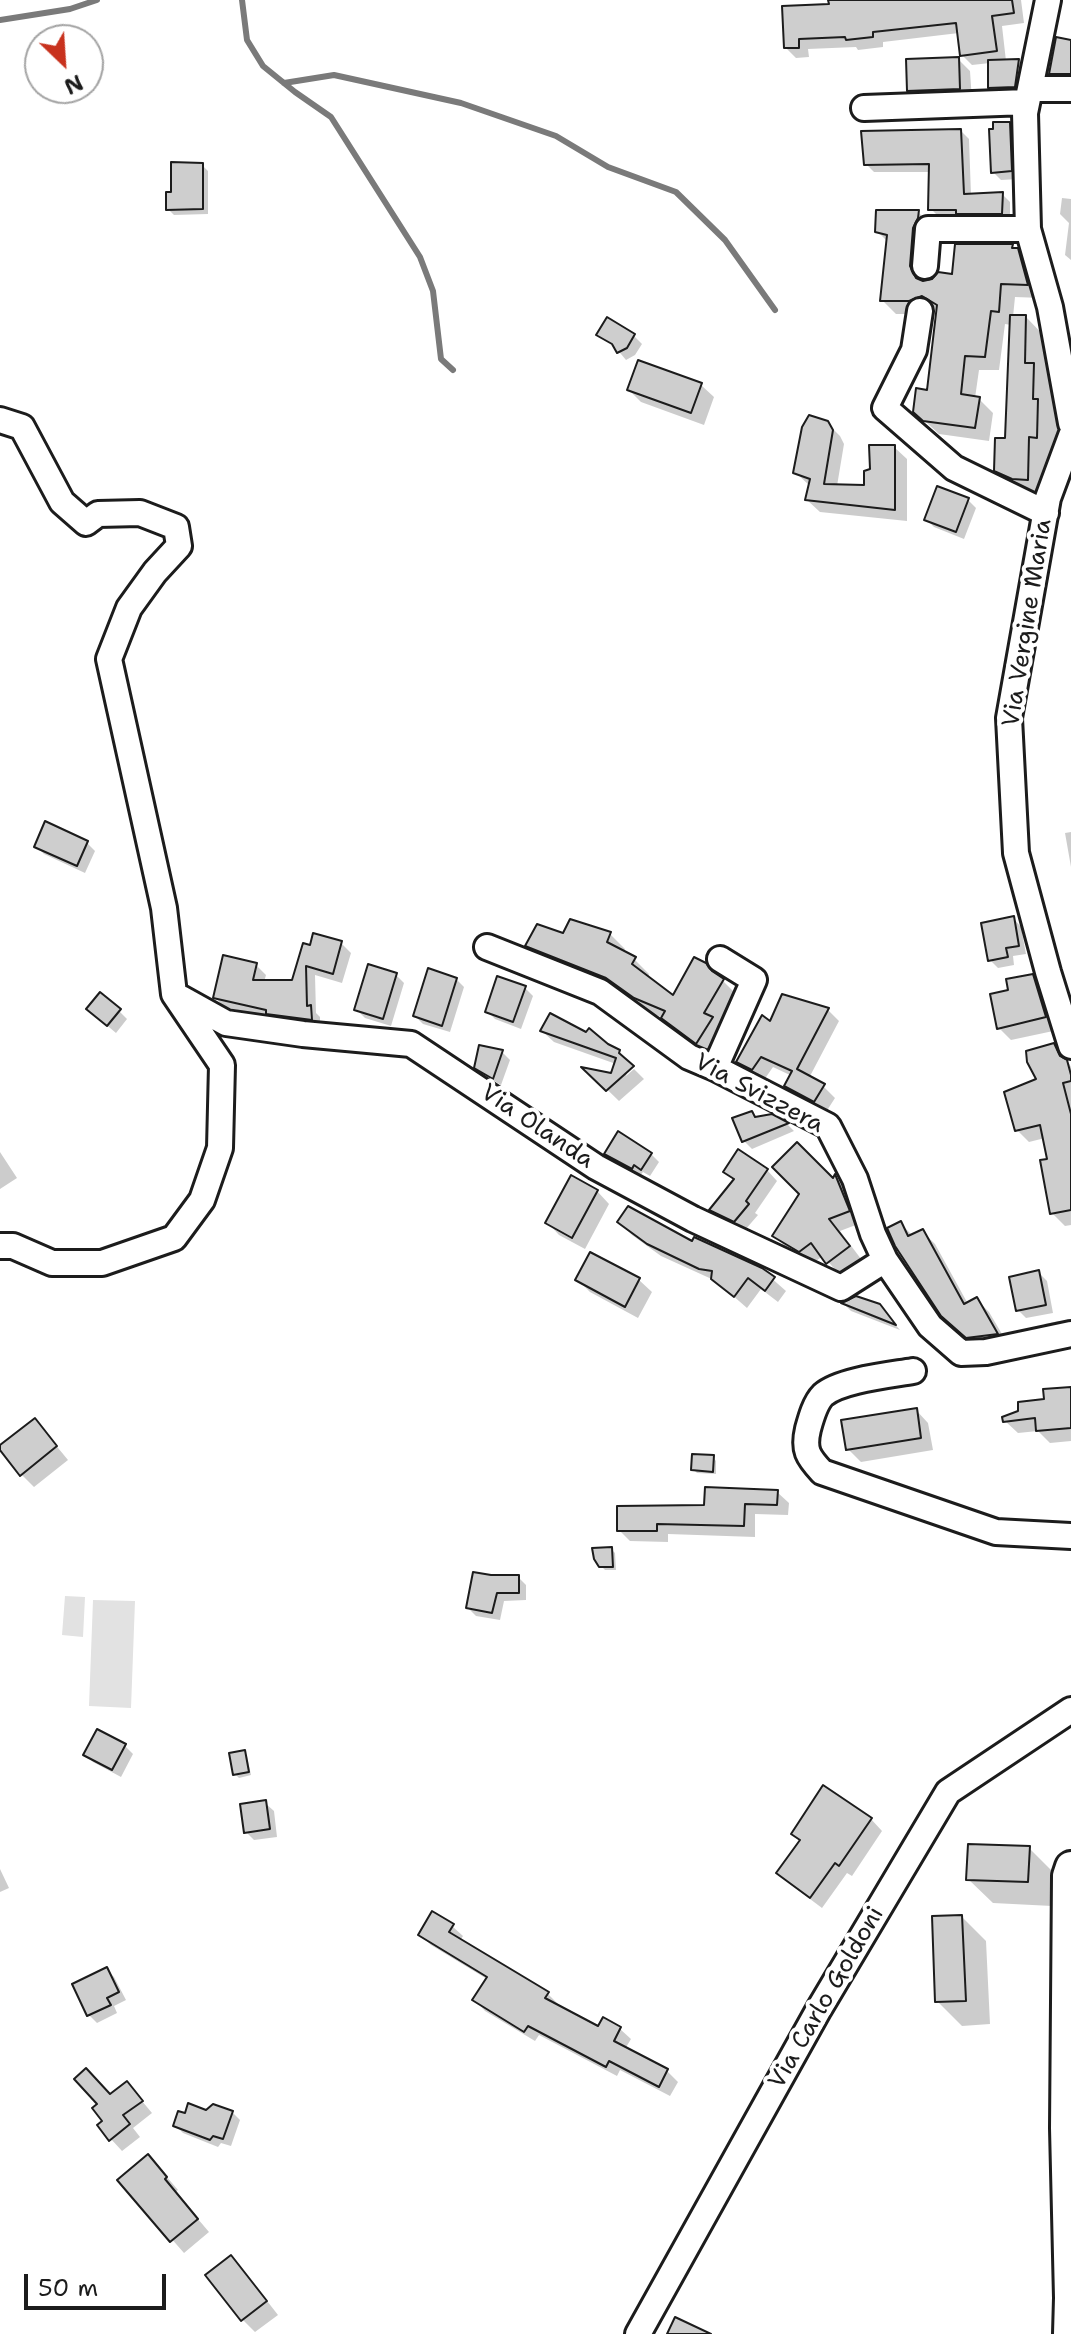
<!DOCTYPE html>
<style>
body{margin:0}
#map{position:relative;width:1071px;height:2334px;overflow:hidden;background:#fff;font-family:"Shantell Sans",sans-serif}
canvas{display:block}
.north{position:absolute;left:24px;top:24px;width:80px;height:80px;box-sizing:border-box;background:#fff;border:2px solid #a4a4a4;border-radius:50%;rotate:155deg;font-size:22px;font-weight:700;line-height:32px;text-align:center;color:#1c1c1c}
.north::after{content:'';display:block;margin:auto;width:28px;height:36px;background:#c8321e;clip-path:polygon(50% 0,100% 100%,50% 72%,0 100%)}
.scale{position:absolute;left:24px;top:2274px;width:142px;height:36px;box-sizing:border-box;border:4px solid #1c1c1c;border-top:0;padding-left:10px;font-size:24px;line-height:28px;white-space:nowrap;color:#1c1c1c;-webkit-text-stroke:6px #fff;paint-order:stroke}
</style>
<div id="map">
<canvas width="1071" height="2334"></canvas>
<div class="north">N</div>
<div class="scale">50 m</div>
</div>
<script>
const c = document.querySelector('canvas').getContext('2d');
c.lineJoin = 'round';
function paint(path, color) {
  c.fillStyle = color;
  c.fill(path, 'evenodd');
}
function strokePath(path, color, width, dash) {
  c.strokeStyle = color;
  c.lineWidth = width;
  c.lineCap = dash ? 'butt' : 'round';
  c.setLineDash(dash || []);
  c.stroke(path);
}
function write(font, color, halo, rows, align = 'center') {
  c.font = font + ' "Shantell Sans",sans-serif';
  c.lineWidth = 8;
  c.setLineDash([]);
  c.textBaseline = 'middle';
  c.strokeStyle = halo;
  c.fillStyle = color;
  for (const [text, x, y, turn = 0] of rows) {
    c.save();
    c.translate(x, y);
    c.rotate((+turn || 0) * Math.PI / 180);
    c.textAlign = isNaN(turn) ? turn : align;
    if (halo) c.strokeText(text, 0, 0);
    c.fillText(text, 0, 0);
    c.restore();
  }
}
const green = new Path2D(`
 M65,1596l20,1 -2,40 -21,-2z
 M93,1600l42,1 -4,107 -42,-2z`);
const shadow = new Path2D(`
 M830,0h191l3,23 -22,3 4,35h12l8,8 -4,26 -24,1 -8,-8v-25l-18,2 -10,-10 -3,-22 -76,9v5l-25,3 -2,-3 -48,2 1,8 -13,1 -10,-10 45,-42z
 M1071,42v40l-12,-1 -8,-8z
 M958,59l12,12 2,30 -50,2 -13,-12z
 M1009,124l9,8 1,47 -18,1 -8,-8z
 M961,131l8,8 2,56 31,-1 8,8v19l-71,-4 -8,-8v-37h-57l-8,-8z
 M202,165l6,6v43l-34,1 -6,-6 5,-15z
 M1062,198l9,1v61l-6,-5 4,-32 -9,-9z
 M918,212l14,14 -6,17 -3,40 31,-7 58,-30 19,19 10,33 -26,-1 -2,20h13l24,25 -1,39 9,9 -1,31 5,5 -10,78 -31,-9 -25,-25 11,-30 4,-115 -6,-1 -6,46h-20l-4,28 4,1 14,14 -4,28 -50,-7 -24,-22 14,-20 10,-83 -15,5h-28l-14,-14 6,-58 -11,-11z
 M599,334l35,2 8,8 -7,11 -9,5 -10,-12z
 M701,385l13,12 -10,28 -63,-23 -12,-12z
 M827,423l13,13 4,8 -7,42 28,1 29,-40 13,12v62l-87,-9 -13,-12 3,-14 -15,-14z
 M968,500l8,8 -12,31 -30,-12 -8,-8z
 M46,824l41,19 8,8 -10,22 -41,-19 -8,-8z
 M1071,832v35l-6,-34z
 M1013,918l8,9 5,27 -13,2 1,9 -16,3 -8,-8z
 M610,934l15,15 -1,4 10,6 15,15 -1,4 26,20 48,-18 16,16 -18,31 7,7 -15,23 -34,-24 -14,-15 -13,-5 -28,-20 -80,-32 -15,-15 36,-10z
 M341,943l10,10 -9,30 -27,-8 1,38 4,4v11l-96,-21 -9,-10 41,-32 10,10 -2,7h29l18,-35z
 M396,975l8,8 -13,43 -26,-8 -8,-8z
 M1032,977l13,12 13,41 -47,10 -12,-12 12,-37z
 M456,979l8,8 -14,45 -27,-8 -8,-8z
 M525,988l8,8 -12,33 -26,-10 -8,-8z
 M828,1010l11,11 -30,57 14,8 12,12 -9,14 -28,-15 -12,-11 6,-10 -19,-9 -9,13 -14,-7 -11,-11 32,-38z
 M119,1011l8,8 -11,14 -19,-16z
 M542,1031l77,21 11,12 -4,12 8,-7 10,10 -25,22 -32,-31 26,6 3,-12 -62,-22z
 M1054,1045l12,13 5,9v158l-6,1 -13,-13 -3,-53 -4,-22 -16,4 -12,-12z
 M502,1052l8,8 -9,25 -17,-10 -8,-8z
 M751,1113l6,5 14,-2 16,8 7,7 -42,18 -8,-8z
 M0,1152l17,26 -17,11z
 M606,1154h45l8,8 -9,14 -7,-4 -3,4 -26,-14z
 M767,1170l10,11 -22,32 3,2 -13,15 -24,-11 -10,-9 24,-29 -9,-9z
 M836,1177l11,12 14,34 -21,8 21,28 -21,16 -17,-19 -10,7 -26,-15 -13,-12z
 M597,1191l12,13 -24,45 -26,-14 -12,-13z
 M619,1222l74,21 68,26 25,22 -8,11 -17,-13 -14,19 -31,-27 -55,-25 -29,-21z
 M900,1223l13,13 9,-5 13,13 33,60 8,-5 13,13 20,34 -34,-3 -25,-22z
 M591,1254l48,26 13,12 -14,26 -48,-26 -12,-12z
 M1039,1273l8,8 6,32 -27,5 -8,-8z
 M844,1304l35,2 21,24 -49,-19z
 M1059,1321l3,3 -15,3 -3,-3z
 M1071,1389v52l-21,2 -12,-12 -20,2 -13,-12z
 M916,1410l12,13 5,27 -72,12 -13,-13z
 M35,1420l33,40 -34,27 -13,-13z
 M713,1457l3,4v13l-19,-1 -4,-4z
 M777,1492l12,11 -1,12 -33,-1v23l-87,-3v8l-38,-1 -11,-11z
 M611,1549l4,4 1,17h-11l-4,-4z
 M518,1577l8,8v15l-22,1 -4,19 -24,-4 -8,-8z
 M125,1746l8,8 -12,23 -28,-15 -8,-8z
 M244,1752l3,4 4,19 -12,3 -4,-4z
 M265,1803l9,8 3,26 -23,3 -8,-8z
 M871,1819l11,12 -30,45 -5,-3 -25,35 -32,-24 -11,-11 22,-32 -7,-7z
 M1029,1848l25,25 -2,33 -59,-3 -25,-24z
 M0,1869l9,19 -9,4z
 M962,1917l24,24 4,83 -28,2 -25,-25z
 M452,1926l11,10 -3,5 87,52 11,11 -2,2 43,23h21l11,10 -6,10 42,22 11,11 -8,14 -50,-26 -3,6 -78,-41 -4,6 -50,-30 -10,-11 12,-21 -56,-34 -11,-10z
 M106,1969l8,8 12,23 -12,6 3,7 -20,10 -8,-8 -15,-30z
 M127,2083l25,30 -19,15 7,9 -18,14 -11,-12 -6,-17 5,-26z
 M206,2112h26l8,8 -9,26 -10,-3 -3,4 -35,-14 -8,-8 11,-9z
 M160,2169l18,21 -3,2 34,40 -25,21 -64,-73z
 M231,2258l12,12 35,45 -23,17 -12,-12 -35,-44z`);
const stream = new Path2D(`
 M242,0l5,40 16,26 32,26 36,25 89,140 13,34 8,68 12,11
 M0,20l70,-11 27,-9
 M284,83l50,-8 127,28 95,33 52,31 68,25 49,48 50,70`);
const building = new Path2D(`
 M828,0h184l2,13 -22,3 5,35 -37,5 -4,-33 -83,9v5l-27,3 -1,-3 -46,2v9h-15l-2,-42 47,-2z
 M1056,37l15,3v34h-22z
 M959,57l1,32 -53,2 -1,-32z
 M1019,59l-4,28 -27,1v-28z
 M993,122h17l2,49 -21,2 -2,-44h4z
 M961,129l3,65 39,-2 -1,22h-46v-4h-28l1,-46 -65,1 -3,-34z
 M171,162l32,1v46l-37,1v-18h5z
 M876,210h43l-1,8 -5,10 -3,38 6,12 7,3 9,-2 6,-7 14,2 3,-30h58l-1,4h6l10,37 -27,-1 -2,28 -8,-1 -6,46 -20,-1 -4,38 19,3 -5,31 -52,-7 -10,-9 3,-24 11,2 10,-85 -15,-9 -13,5h-29l7,-66 -12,-3z
 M1010,315h16l-1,48h9l-1,36h5l-1,39 -8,-1 -1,43 -16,-1 -18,-8 1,-33h10z
 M607,317l28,17 -8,14 -10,5 -5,-9 -16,-9z
 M638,360l64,23 -11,30 -64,-23z
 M809,415l19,6 5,9 -9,54 40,1v-14l6,-2 -1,-24h26v65l-90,-10 5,-21 -17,-6 9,-46z
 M937,486l32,12 -13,34 -32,-12z
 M45,821l43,20 -11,25 -43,-19z
 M1014,916l5,30 -13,2 2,9 -20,4 -7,-38z
 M570,919l41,13 -4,10 29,15 -4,7 41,31 21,-38 12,6 6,8 12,8 -20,34 9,4 -17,27 -35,-26 4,-7 -31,-13 -28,-20 -81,-32 12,-22 26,9z
 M313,933l29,8 -9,33 -27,-8 1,40 4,-1 1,15 -46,-6v-4l-53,-12 10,-43 34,8 -4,17h39l11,-37 7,2z
 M368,964l29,9 -14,46 -29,-9z
 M428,968l29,10 -15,48 -29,-10z
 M1033,974l13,43 -49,12 -7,-35 18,-4 -2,-11z
 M497,976l29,10 -13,36 -28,-10z
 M100,992l21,17 -14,17 -21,-17z
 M782,994l47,14 -32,61 28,15 -11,18 -30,-16 8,-15 -31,-14 -9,13 -16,-8 26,-47 8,6z
 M550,1013l36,19 3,-4 19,16 12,6 -1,3 15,13 -28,25 -25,-24 30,6 5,-15 -76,-27z
 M1054,1043l6,13 7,4 4,15v6l-8,2 8,31v96l-21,4 -10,-54 7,-1 -7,-34 -25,6 -11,-39 32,-13 -9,-17 -1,-11z
 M479,1045l24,5 -10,29 -19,-11z
 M752,1111l3,6 17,-3 17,9 -47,19 -10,-24z
 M618,1131l34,22 -11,17 -7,-5 -2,4 -28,-15z
 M797,1142l36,36 2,-4 15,37 -21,8 21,27 -24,18 -15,-21 -12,9 -27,-16 27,-42 -27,-27z
 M738,1149l30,20 -22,32 3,3 -15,18 -25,-12 25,-31 -11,-7z
 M571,1175l27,15 -26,48 -27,-15z
 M628,1206l64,35 2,-4 68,31 13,9 -10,14 -17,-13 -14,19 -23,-18 1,-8 -13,-2 -52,-25 -30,-22z
 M901,1221l7,15 15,-7 41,75 13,-7 21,37 -32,4 -25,-22 -46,-70 -8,-18z
 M590,1252l50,26 -15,29 -50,-27z
 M1039,1270l7,35 -30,6 -7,-34z
 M856,1296l24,8 16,21 -55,-22z
 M1071,1387v41l-35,3 -1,-13 -32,4 -1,-5 16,-6v-9l26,-3 -1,-10z
 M917,1408l4,30 -75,12 -5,-30z
 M35,1418l22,28 -37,30 -20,-26v-5z
 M692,1454l22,1 -1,17 -22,-2z
 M705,1487l73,3 -1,15 -32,-1 -1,22 -87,-2v7h-40v-25l87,-1z
 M612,1547l1,20h-14l-5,-8 -2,-11z
 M473,1572l18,3h28v18h-22l-5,20 -26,-5z
 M97,1729l29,15 -14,26 -29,-15z
 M245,1750l4,22 -16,3 -4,-22z
 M823,1785l49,33 -33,48 -4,-3 -25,35 -34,-25 24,-33 -9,-6z
 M266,1800l4,29 -26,4 -4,-29z
 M968,1844l62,2 -2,36 -62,-2z
 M432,1911l22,13 -5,8 100,60 -4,6 53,28 5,-9 18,10 -7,14 54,28 -9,18 -50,-26 -3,6 -78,-41 -4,6 -52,-32 15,-23 -69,-42z
 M962,1915l4,86 -31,1 -3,-86z
 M107,1967l12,25 -12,6 4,7 -24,11 -15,-32z
 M86,2068l24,26 17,-13 16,20 -20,14 7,9 -21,17 -12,-16 5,-4 -10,-13 5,-4 -23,-25z
 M188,2103l18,7 7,-6 20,7 -10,28 -10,-3 -3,4 -37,-14 5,-15 7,2z
 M148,2154l19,23 -2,2 33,40 -28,23 -53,-62z
 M231,2255l36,46 -26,20 -36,-46z
 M675,2317l36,17h-44z`);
const minor = new Path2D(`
 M1048,0l-23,113 3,116 22,78 21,116
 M1030,89h41
 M864,108l163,-6
 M925,266l3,-37h100
 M920,311l-6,39 -29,58 69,60 92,45
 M0,420l22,7 40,75 24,21 12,-9 42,-1 36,14 3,19 -24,26 -26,36 -20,51 55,249 10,86 48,71 -2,83 -18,52 -28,38 -72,25h-50l-39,-17h-13
 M1071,436l-23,62 -39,220 7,135 32,119 23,74
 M487,947l113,45 89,65 26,11 113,58 27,53 18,55 12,26 45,66 31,27 25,-1 85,-18
 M181,998l45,25 77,11 108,10 185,123 97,52 148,69 44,-28
 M715,1068l39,-88 -34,-21
 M913,1371c-23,4 -73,9 -90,24 -8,8 -12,23 -15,34 -5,21 0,28 14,43l174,60 75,4
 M638,2334l181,-325 129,-217 123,-82`);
const major = new Path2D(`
 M1069,2334l1,-36 -4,-170 2,-252 3,-9`);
const streetNames = [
 ["Via Vergine Maria",1028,623,-81],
 ["Via Svizzera",759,1094,28],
 ["Via Olanda",537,1127,34],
 ["Via Carlo Goldoni",827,1998,-60]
];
paint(green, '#e2e2e2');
paint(shadow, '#0003');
strokePath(stream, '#7a7a7a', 6);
paint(building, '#cecece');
strokePath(building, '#1c1c1c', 2);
strokePath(minor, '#1c1c1c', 30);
strokePath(major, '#1c1c1c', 36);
strokePath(minor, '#fff', 24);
strokePath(major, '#fff', 30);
write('24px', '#1c1c1c', '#fff', streetNames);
</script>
